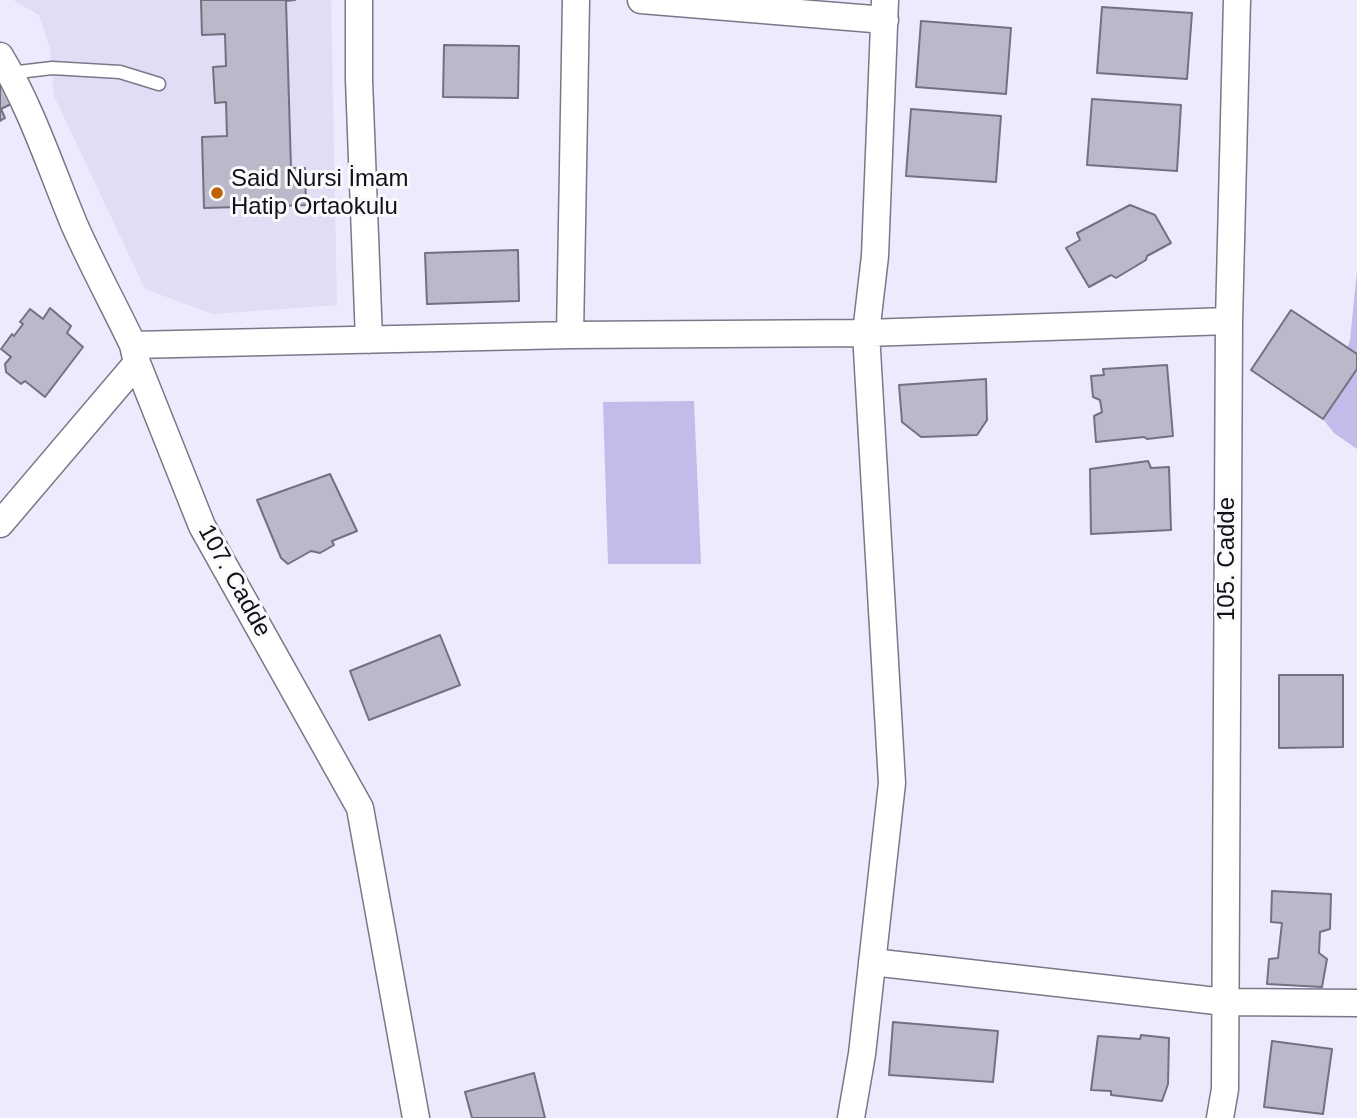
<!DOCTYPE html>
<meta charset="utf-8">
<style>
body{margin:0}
canvas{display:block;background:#eceafc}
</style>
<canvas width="1357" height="1118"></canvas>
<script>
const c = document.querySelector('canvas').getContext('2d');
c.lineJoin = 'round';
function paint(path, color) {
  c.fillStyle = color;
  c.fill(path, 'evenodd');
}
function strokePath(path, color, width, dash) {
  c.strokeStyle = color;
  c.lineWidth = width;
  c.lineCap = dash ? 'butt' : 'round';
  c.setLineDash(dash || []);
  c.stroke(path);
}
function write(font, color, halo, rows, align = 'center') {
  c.font = font + ' Arial,sans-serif';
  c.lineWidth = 6;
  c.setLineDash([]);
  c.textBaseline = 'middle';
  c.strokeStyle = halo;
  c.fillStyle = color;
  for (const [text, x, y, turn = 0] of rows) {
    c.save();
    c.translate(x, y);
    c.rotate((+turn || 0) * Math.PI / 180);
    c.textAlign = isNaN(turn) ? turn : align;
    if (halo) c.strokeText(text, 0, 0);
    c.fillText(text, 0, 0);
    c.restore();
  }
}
const built = new Path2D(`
 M13,0h318l6,305 -124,9 -68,-25 -91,-193 -4,-48 -11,-33z`);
const green = new Path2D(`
 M1357,271v178l-23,-16 -11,-14 27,-79z
 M694,401l7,163h-93l-5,-162z`);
const building = new Path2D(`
 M201,0h94l-9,1 5,167h14l1,37 -102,3 -2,-71 25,-1 -1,-34 -11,1 -2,-36 13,-1 -1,-32 -23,1z
 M1102,7l90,6 -5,66 -90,-6z
 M921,21l90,7 -5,66 -90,-7z
 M444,45l75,1 -1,52 -75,-1z
 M0,80l11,24 -10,5 4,9 -5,3z
 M1092,99l89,6 -4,66 -90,-6z
 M911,109l90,7 -5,66 -90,-6z
 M1130,205l25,10 16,28 -24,13 -1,4 -30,18 -5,-3 -22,12 -23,-39 14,-8 -3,-7z
 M518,250l1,51 -92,3 -2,-51z
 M50,308l21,18 -4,7 16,14 -38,50 -20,-16 -4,3 -15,-12 -1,-8 6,-7 -10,-8 11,-15 2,2 9,-12 -3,-2 10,-13 13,10z
 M1291,310l66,44v15l-34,50 -72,-49z
 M1167,365l6,71 -26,3 -3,-2 -48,5 -2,-26 8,-4 -2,-12 -7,-3 -2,-21 13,-1 -1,-6z
 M986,379l1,41 -10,15 -56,2 -19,-15 -3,-37z
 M1148,461l3,7 18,-1 2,63 -80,4 -1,-65z
 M330,474l27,57 -25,10 2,4 -14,8 -9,-2 -23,13 -7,-6 -24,-58z
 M440,635l20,50 -91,35 -19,-49z
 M1279,675h64v72l-64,1z
 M1272,891l59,3 -1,35 -10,3 -1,21 8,6 -5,28 -55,-3 2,-25 9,-1 4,-35 -11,-1z
 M893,1022l105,9 -5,51 -104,-7z
 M1141,1035l28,3 -1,46 -6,17 -51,-6v-4l-20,-1 7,-54 42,3z
 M1272,1041l60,8 -9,65 -59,-7z
 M534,1073l11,45h-73l-7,-26z`);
const service = new Path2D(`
 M10,73l42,-5 68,4 39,12`);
const minor = new Path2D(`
 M359,0v80l10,260
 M641,0l244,20
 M0,56c31,51 51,113 74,168 18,41 40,81 59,121l4,18 65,163 158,282 56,310
 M570,335l6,-335
 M133,345l437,-10 296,-2 363,-12
 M0,524l137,-161
 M872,962l353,40 132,1
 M851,1118l11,-64 30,-271 -26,-450 9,-77 10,-256
 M1220,1118l5,-29 4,-768 8,-321`);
const markers = [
 [217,193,7,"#bd6302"]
];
const poiNames = [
 ["Said Nursi İmam",231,179],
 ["Hatip Ortaokulu",231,207]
];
const streetNames = [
 ["105. Cadde",1227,559,-90],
 ["107. Cadde",234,581,61]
];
paint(built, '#e0ddf5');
paint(green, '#c2bcea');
paint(building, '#bab8c9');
strokePath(building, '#737181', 2);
strokePath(service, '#7a7887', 15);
strokePath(minor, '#7a7887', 29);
strokePath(service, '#fff', 12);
strokePath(minor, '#fff', 26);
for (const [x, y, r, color] of markers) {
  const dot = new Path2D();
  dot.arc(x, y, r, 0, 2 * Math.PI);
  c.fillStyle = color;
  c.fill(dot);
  strokePath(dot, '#fafafd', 2.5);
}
write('24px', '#121117', '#fafafd', poiNames, 'left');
write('24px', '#121117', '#fafafd', streetNames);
</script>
